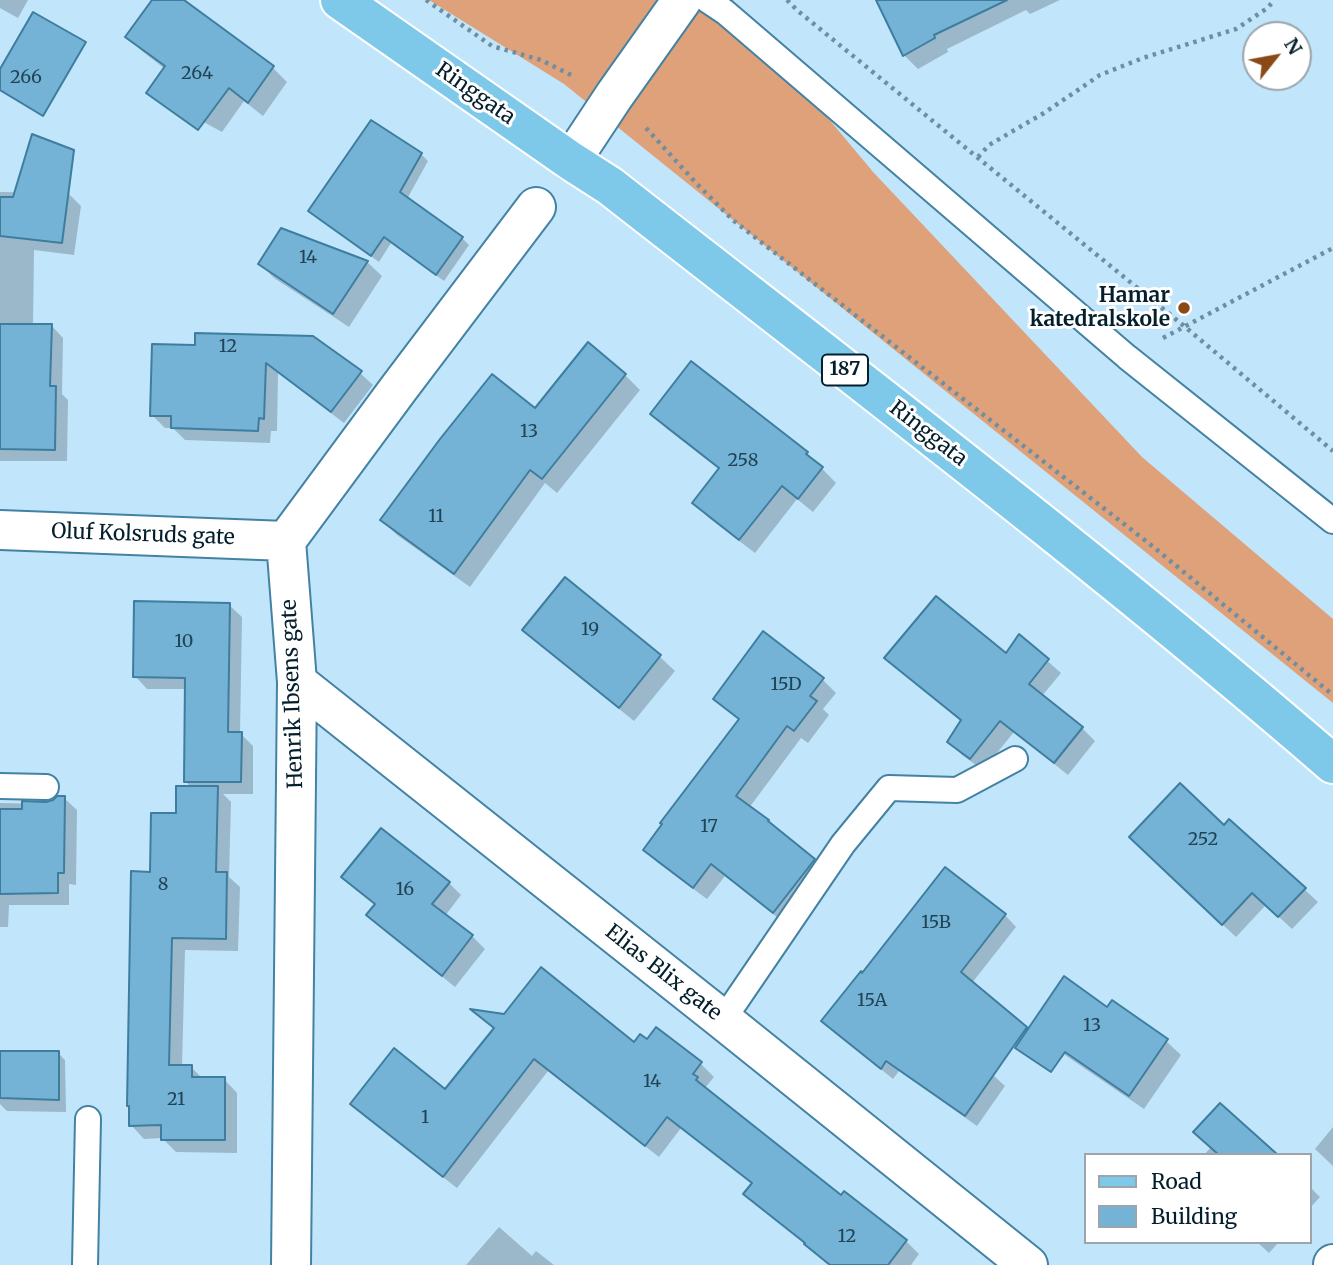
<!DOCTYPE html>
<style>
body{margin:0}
#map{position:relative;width:1333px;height:1265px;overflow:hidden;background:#c1e6fc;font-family:Merriweather,serif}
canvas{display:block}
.legend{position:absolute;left:1084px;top:1153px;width:228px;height:91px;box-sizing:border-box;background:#fff;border:2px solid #9ba5ab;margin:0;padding:9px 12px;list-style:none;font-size:21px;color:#041f2c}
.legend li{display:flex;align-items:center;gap:14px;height:35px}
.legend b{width:35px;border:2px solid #9ba5ab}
.north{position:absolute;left:1242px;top:21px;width:70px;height:70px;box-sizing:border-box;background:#fff;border:2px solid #9ba5ab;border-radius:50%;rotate:59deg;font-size:19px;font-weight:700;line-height:28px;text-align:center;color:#041f2c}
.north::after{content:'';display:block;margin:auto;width:24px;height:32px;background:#8a4915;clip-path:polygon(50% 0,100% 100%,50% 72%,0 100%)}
</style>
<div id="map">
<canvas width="1333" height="1265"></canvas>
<ul class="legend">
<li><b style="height:9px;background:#7ec8e9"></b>Road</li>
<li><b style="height:19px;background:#74b3d6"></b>Building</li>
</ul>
<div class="north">N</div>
</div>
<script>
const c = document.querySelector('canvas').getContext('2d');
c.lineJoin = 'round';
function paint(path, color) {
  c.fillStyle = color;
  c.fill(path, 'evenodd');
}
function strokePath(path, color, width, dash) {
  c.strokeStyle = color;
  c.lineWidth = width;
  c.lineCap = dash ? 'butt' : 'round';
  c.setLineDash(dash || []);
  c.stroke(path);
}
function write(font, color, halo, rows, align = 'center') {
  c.font = font + ' Merriweather,serif';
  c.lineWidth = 6;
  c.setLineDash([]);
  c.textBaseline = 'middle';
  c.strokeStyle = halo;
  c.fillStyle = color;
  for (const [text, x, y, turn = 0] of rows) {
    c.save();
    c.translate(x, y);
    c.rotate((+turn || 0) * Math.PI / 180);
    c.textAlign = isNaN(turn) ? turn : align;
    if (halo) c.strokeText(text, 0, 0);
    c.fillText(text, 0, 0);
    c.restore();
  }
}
const forest = new Path2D(`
 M429,0h300l145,173 268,284 191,162v84l-769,-619z`);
const shadow = new Path2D(`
 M0,0h28l-10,18 -18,-10z
 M154,0h27l92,68 14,14 -24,34 -19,-15 -22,31 -55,-30 -2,-33 -23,-18 -15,-14z
 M878,0h182l-30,14 -4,-4 -79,39 1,3 -30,17 -14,-14z
 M421,154l7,7 -21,38 55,39 7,7 -25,36 -53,-38 -12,19 -61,-44z
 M0,192l68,1 13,13 -7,49 -40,-5 -1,75h18l12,13 -1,56 6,6 -1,61h-67z
 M367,262l15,14 -33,51 -75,-49 -14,-14z
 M154,345l206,28 13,12 -29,38 -66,-50 -1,58h-6l-1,12 -85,-3 -12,-12h-8l-13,-13z
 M588,345l37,30 15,15 -83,103 -12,-10 -75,104 -73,-52 -15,-15 153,-109z
 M652,414l155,39 29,30 -23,29 -16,-13 -42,54 -46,-35 -15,-15 26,-33 -53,-41z
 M565,580l95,77 15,14 -41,50 -95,-77 -14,-14z
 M229,605l13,12 -2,116 13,13v48h-30l8,8 -2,75 11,10 -2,64 -53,-1 -3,117h9l12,12h21l13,14v60l-61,-1 -14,-14 -18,1 -13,-14 20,-252 26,-58 15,-27 -7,-7 1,-92h-39l-12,-13z
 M763,634l60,46 13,13 -13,16 6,6 -21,28 -7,-5 -52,70 65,52 13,13 -40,52 -62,-49 -18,23 -49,-36 -13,-13 95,-130 -25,-22z
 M1019,636l42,37 -19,23 40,32 13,13 -27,34 -54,-43 -31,38 -21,-15 -13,-13 13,-20 -62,-51 -13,-13 119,-2z
 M64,798l13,12 -1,75 -7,-1v21h-60l-1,22h-8v-124l46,1z
 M1224,827l80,62 14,13 -26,27 -26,-24 -30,32 -92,-86z
 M945,869l60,46 11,12 -48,61 25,87 12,11 -28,40 -78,-55 -6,8 -58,-47 -11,-11 39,-46z
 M344,877l105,6 12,12 -16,21 27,20 13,13 -30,38 -74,-60 -13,-12 8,-10 -20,-15z
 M1107,1009l59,32 15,14 -37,54 -98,-67z
 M475,1011l159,33 14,-3 53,23 13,13 -9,11 137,109 64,44 13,13 -8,11h-82l-24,-22 -46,-36 -13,-13 7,-10 -72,-56 -22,29 -111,-86 -91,117 -92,-71 -13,-13 94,-13 48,-62z
 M58,1053l7,7 1,52 -59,-1 -7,-7v30v-48z
 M1333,1127v39l-18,-17z
 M1211,1147l64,8h-71z
 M1310,1187l10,10 -10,11z
 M499,1227l33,29 4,-5 18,14h-88z
 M1257,1242h22l-10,11z`);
const building = new Path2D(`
 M152,0h32l90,66 -26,37 -19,-15 -31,42 -52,-37 19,-27 -40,-29z
 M876,0h131l-73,35 1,3 -32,18z
 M33,12l53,30 -43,74 -43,-26v-21z
 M371,120l51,33 -22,39 63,45 -27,38 -52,-38 -13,19 -63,-45z
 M32,134l42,16 -12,93 -62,-7v-39h13z
 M281,228l87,33 -35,53 -75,-50z
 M0,324h52l-2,62h6l-1,64 -55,-1z
 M195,333l118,3 49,35 -31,41 -65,-49 -2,56 -5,-1 -1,13 -87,-3v-12h-21l2,-72 43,1z
 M588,342l38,32 -84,105 -12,-9 -76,104 -74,-54 60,-81 52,-65 43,34z
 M691,361l117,91 -2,2 17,13 -25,32 -16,-13 -43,54 -47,-37 27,-35 -69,-54z
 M565,577l96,78 -42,53 -97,-78z
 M936,596l70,57 13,-19 30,25 -20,25 54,43 -29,36 -54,-42 -30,38 -23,-17 14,-22 -77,-62z
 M134,601l96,2 -2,129h14l-1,50h-57l1,-104 -52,-1z
 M763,631l61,47 -14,18 7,5 -23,30 -7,-5 -51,70 33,24 -1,1 47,38 -42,54 -62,-49 -18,24 -50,-38 19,-26 -2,-1 79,-104 -26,-20z
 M1180,783l44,42 5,-6 77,69 -28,29 -26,-24 -30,32 -93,-88z
 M176,786h42l-2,86h11l-1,67 -54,-1 -3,127h23v12h33v63h-64v-15l-32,1v-20h-2l4,-235 19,1 1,-59h25z
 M57,796h8l-1,77h-6v20l-58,1v-85h22v-8l24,1 7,-2z
 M381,828l69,54 -18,22 41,31 -31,41 -76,-61 9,-11 -34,-27z
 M945,867l61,47 -45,58 66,55 -62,89 -79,-55 -5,8 -60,-48 40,-50 1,2z
 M541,967l93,75 6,-8 7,5 9,-12 46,35 -9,12 5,3 -2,3 145,115 3,-4 63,49 -19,25h-58l-26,-21 1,-1 -62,-49 9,-11 -85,-66 -22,29 -111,-87 -91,118 -93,-73 44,-56 51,41 49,-61 -24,-19 34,5z
 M1064,976l43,31 5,-7 56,39 -39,57 -64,-44 -14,20 -36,-24z
 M0,1051h59v49l-59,-2z
 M1220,1103l58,52h-59l-26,-23z`);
const path = new Path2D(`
 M426,0l66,46 49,14 32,16
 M787,0l11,11 386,315 149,125
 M646,128l51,56 37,37 417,324 182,150
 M978,157l11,-12 55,-32 56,-38 43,-17 93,-29 30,-20 9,-9
 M1163,338l170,-90`);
const lane = new Path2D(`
 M707,0l18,12 402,345 206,164
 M0,786l46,1
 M723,1020l120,-176 46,-56 68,2 58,-31
 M85,1265l3,-146`);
const street = new Path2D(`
 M0,530l286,11
 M297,682l426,338 305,245
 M291,1265l6,-583 -11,-141 113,-153 137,-181
 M1333,1265v-1`);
const secondary = new Path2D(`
 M571,161l43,-65 68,-96`);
const primary = new Path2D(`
 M340,0l231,161 39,25c243,190 489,376 723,578`);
const markers = [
 [1184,308,7,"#8a4915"]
];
const numberNames = [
 ["264",197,74],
 ["266",26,78],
 ["14",308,258],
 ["12",228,347],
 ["13",529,432],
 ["258",743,461],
 ["11",436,517],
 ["19",590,630],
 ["10",184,642],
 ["15D",786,685],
 ["17",709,827],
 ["252",1203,840],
 ["8",163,885],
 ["16",405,890],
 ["15B",936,923],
 ["15A",872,1001],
 ["13",1092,1026],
 ["14",652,1082],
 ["21",176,1100],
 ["1",425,1118],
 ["12",847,1237]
];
const shields = [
 [845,370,46]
];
const shieldNames = [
 ["187",845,370]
];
const streetNames = [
 ["Ringgata",475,94,35],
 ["Ringgata",928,434,38],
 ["Oluf Kolsruds gate",143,535,2],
 ["Henrik Ibsens gate",293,694,-92],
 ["Elias Blix gate",663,973,38]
];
const poiNames = [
 ["Hamar",1170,296],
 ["katedralskole",1170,320]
];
paint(forest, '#dea17a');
paint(shadow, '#0003');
paint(building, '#74b3d6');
strokePath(building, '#3f7d9e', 2);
strokePath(lane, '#4382a3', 28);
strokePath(street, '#4382a3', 42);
strokePath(secondary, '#4382a3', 42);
strokePath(primary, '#fff', 42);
strokePath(path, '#6f8fa1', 4.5, [3.5, 5]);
strokePath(lane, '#fff', 24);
strokePath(street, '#fff', 38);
strokePath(secondary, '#fff', 38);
strokePath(primary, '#7ec8e9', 38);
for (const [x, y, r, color] of markers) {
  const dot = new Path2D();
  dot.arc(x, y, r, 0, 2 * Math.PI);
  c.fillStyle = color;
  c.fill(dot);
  strokePath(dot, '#fff', 2.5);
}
write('18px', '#204456', null, numberNames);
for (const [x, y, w] of shields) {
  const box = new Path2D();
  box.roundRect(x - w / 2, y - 15.5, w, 31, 5);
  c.fillStyle = '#fff';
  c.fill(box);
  strokePath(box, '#041f2c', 2);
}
write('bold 19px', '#041f2c', null, shieldNames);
write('21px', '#041f2c', '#fff', streetNames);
write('bold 21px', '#041f2c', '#fff', poiNames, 'right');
</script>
